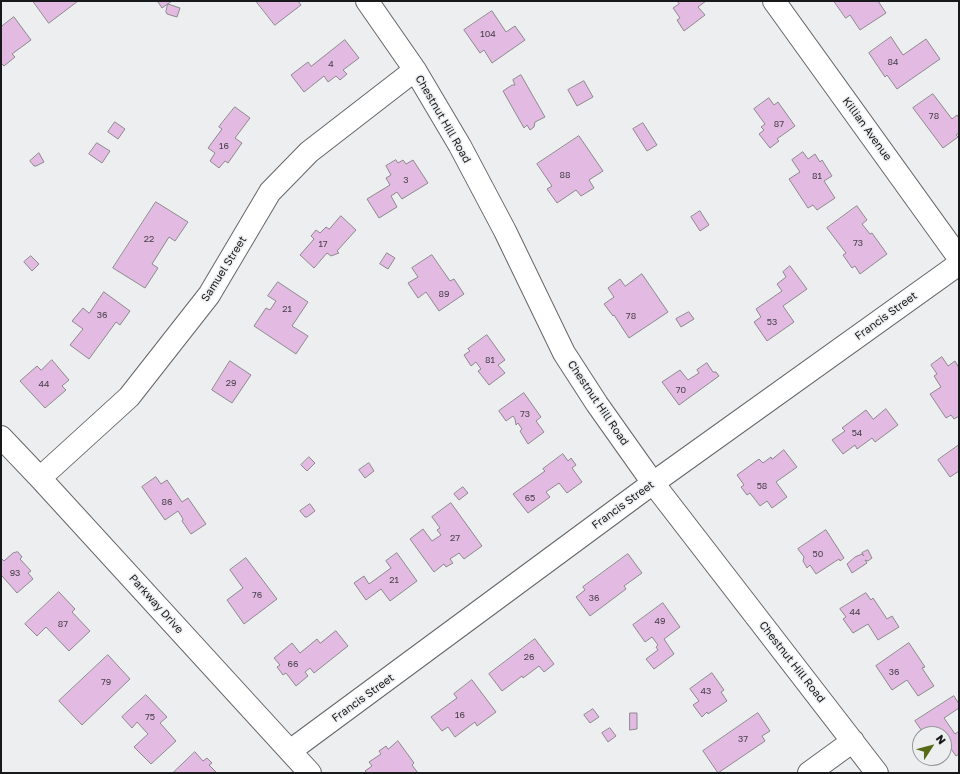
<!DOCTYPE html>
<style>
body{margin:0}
#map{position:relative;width:960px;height:774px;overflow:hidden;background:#edeef0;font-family:"Golos Text",sans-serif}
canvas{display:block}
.frame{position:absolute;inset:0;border:2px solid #18191a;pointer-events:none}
.north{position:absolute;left:912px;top:726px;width:40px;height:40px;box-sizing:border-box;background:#edeef0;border:1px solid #98999a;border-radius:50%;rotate:54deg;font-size:11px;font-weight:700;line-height:16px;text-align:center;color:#18191a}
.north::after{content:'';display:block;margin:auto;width:14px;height:18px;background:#566a18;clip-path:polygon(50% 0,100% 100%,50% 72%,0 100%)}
</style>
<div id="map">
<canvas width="960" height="774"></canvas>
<div class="frame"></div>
<div class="north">N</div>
</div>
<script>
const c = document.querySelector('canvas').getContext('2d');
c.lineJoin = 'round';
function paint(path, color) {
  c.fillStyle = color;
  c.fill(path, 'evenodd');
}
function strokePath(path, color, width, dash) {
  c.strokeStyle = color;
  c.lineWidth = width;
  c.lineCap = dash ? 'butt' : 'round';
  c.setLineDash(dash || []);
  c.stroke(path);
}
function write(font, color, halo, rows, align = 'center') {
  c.font = font + ' "Golos Text",sans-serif';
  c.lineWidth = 3;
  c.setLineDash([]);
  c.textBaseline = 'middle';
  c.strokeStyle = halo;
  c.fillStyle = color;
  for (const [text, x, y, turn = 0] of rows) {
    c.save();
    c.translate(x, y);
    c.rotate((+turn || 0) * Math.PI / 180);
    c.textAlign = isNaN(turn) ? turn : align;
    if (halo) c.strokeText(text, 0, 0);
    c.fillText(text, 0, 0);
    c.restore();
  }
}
const building = new Path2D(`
 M33,1h45l-29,22z
 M159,1h13l-10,7 -4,-6z
 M256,1h42l3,4 -26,20z
 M677,1h29l-8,6 7,8 -21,16 -7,-11 3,-2 -7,-10 6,-4z
 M834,1h44l8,12 -26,17 -10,-15 -4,3z
 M168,4l12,4 -3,9 -10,-3 -1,-2z
 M492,11l14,21 9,-6 10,14 -33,23 -8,-13 -4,3 -16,-23z
 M14,17l17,23 -19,14 3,3 -11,9 -3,-3v-36z
 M891,37l12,18 23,-16 14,20 -43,30 -10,-14 -2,2 -16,-24z
 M345,40l14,18 -16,12 4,4 -7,6 -4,-4 -8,6 -4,-6 -20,16 -13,-17 17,-13 3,4z
 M521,75l24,42 -10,5 -1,5 -4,3 -3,-5 -3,3 -21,-37 9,-6h3l-2,-5z
 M584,81l9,16 -16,9 -9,-16z
 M933,94l19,25 5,-4 2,3v15l-3,2 2,2 -15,11 -30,-40z
 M769,98l5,7 4,-3 17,24 -18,13 2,2 -9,7 -11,-14 5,-4 -3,-3 4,-3 -11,-15z
 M235,107l15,11 -15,20 7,5 -14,20 -3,-2 -6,7 -9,-7 5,-8 -7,-5 14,-19 -3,-2z
 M115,122l10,7 -7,10 -10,-7z
 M643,123l14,22 -10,6 -14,-22z
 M579,136l24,35 -14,9 5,8 -13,8 -5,-6 -19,13 -10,-14 5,-3 -15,-22z
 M97,143l13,8 -8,12 -13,-9z
 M803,152l5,7 7,-5 5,8 2,-2 10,16 -8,5 11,17 -18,12 -4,-5 -5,3 -19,-29 11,-7 -8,-12z
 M39,153l5,9 -8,4h-2l-4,-5z
 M396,160l2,3 5,-3 3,4 7,-4 15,23 -26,16 -5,-7 -6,4 6,11 -18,11 -12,-19 23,-14 -4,-7 5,-3 -5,-9z
 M156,202l32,20 -13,19 -6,-4 -17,27 6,4 -13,20 -32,-20z
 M857,206l10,14 -5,4 8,10 2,-1 15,21 -27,20 -5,-8 -3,2 -9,-13 3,-2 -19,-25z
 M700,211l9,14 -9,6 -9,-14z
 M341,216l15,14 -19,21 2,2 -8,3 -4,-3 -13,15 -14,-13 14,-16 -3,-3 5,-6 4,3 6,-6 3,2z
 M387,253l8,5 -7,11 -8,-5z
 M432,255l18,26 4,-2 10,15 -25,17 -13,-19 -8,6 -10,-15 10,-6 -6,-9z
 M31,256l8,8 -7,7 -8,-9z
 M790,266l17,23 -24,17 11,16 -27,19 -13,-19 7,-5 -5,-8 26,-18 -5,-7 9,-7 -3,-5z
 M642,274l26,38 -39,26 -15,-23 -1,1 -9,-12 10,-7 -6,-9 12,-9 5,7z
 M278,282l30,20 -16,24 16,10 -12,18 -42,-28 12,-18 4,2 6,-9 -8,-5z
 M104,292l26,19 -10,14 -4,-3 -27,37 -19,-14 13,-16 -11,-8 11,-13 6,5z
 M689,312l5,7 -13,8 -5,-8z
 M487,335l18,25 -7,5 7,8 -16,12 -11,-14 3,-2 -5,-7 -5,4 -7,-11 6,-4 -2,-2z
 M942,357l6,9 7,-5 4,7v48l-5,3 -3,-4 -5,3 -16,-24 11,-7 -7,-11 3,-2 -6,-9z
 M52,360l17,20 -7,6 4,4 -21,18 -25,-27 17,-15 4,4z
 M230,361l21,14 -19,28 -20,-13z
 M707,363l6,9h3l3,4 -40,29 -17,-23 18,-12 8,10 11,-7 -2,-3z
 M524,393l17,24 -5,4 8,11 -16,12 -8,-13 2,-2 -4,-6 -2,2 -1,-6 -2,-3 -7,5 -7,-10z
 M886,409l12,16 -23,17 -3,-4 -15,11 -2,-4 -12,9 -11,-14 13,-9 -3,-3 24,-18 7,9z
 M959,445v26l-9,6 -12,-17z
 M784,450l13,17 -21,15 11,15 -15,11 -5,-7 -7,5 -10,-13 -3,2 -6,-8 3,-2 -7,-10 22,-16 4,4 8,-6 1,2z
 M563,454l5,7 3,-3 5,7 -4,3 10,14 -15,11 -8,-10 -13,9 4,5 -22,16 -15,-19 32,-23 -2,-2z
 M309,457l6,6 -8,8 -6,-6z
 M369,463l5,8 -9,7 -6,-8z
 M156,477l5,7 6,-4 15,22 6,-4 18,26 -15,10 -9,-13 1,-2 -5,-8 -13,9 -23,-33z
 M463,487l5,6 -9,7 -5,-6z
 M451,503l31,43 -18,13 -5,-6 -9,6 3,4 -7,4 -2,-3 -10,8 -24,-33 13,-10 9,12 9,-6 -4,-5 3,-2 -8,-11z
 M310,504l5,7 -8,6h-2l-5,-6z
 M826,530l18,28 -4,3 -1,-2 -23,15 -6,-9 -3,3 -4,-7 1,-4 -6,-8z
 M868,550l4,8 -4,3 -3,-1 2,3 -15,10 -5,-9 8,-7 7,-3 2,2 -2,-3z
 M18,552l4,5 -2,2 11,12 -3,2 5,6 -16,14 -15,-17h-1v-18l3,3 9,-8z
 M397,553l20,28 -27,20 -9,-12 -15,11 -12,-17 10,-7 5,8 22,-16 -5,-7z
 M628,554l14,19 -18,13 2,3 -36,27 -14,-19 9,-7 -2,-3z
 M246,558l31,41 -33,25 -17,-24 16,-12 -13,-18z
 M59,592l16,17 -3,3 18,19 -21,20 -23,-24 -9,9 -12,-12z
 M866,593l5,7 2,-2 14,21 5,-3 7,11 -21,13 -10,-16 -15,9 -10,-14 3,-2 -6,-8z
 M663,603l17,24 -16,12 10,15 -20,15 -8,-10 12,-9 -2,-3 2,-2 -6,-8 -7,5 -12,-17z
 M336,631l12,15 -34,27 -4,-5 -5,4 3,4 -12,10 -10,-13 -3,2 -6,-8 3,-2 -6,-7 18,-15 8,10 17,-14 3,4z
 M535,639l19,25 -10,8 -5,-6 -16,12 -1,-2 -20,15 -13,-17z
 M909,643l16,24 -3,1 12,18 -16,10 -11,-16 -15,10 -16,-24z
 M108,655l22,24 -48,46 -23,-24z
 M712,673l12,17 -3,2 6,9 -19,13 -1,-2 -5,5 -9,-12 6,-4 -9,-12z
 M472,680l24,32 -19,14 -2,-4 -20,15 -7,-10 -6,4 -11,-14 26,-19 -3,-4z
 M146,695l21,22 -7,6 16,18 -25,23 -17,-17 14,-13 -11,-12 -5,6 -10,-11z
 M954,696l5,8v4l-15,10 11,16 4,-3v23l-3,2 -12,-17v-5h-20l-9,-13z
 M593,709l6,8 -9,6 -6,-8z
 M630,713h7v16l-7,1z
 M758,713l12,18 -8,5 3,5 -47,32 -15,-22z
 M610,728l6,8 -8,6 -6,-9z
 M398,741l16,22 -2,2 6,8h-51l-2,-2 7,-5 -3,-4 12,-8 -2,-3 7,-5 2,3z
 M195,752l8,9 4,-3 5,5 -3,2 8,8h-44z`);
const minor = new Path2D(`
 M367,1l48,69 45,76 45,85 59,122 33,51 56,79 224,290
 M774,1l185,257
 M1,437l39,41 270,295
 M40,478l89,-81 80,-102 61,-103 39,-40 106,-82
 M290,751l363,-268 306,-219
 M809,773l44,-32`);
const numberNames = [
 ["104",488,34],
 ["84",893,62],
 ["4",331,64],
 ["78",934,116],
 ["87",779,124],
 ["16",224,146],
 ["88",565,175],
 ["81",817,176],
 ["3",406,180],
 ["22",149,239],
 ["73",858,243],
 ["17",323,244],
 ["89",444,294],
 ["21",287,309],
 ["36",102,315],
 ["78",631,316],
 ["53",772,322],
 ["81",490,360],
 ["29",231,383],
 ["44",44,384],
 ["70",681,390],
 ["73",525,414],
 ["54",857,433],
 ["58",762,486],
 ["65",530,498],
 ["86",167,502],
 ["27",455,538],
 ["50",818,554],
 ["93",15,573],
 ["21",394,580],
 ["76",257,595],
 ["36",594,598],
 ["44",855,612],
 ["49",660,621],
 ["87",63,624],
 ["26",529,657],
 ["66",293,664],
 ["36",894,672],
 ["79",106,682],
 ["43",706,691],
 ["16",460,715],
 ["75",150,717],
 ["37",743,739]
];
const streetNames = [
 ["Chestnut Hill Road",443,119,60],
 ["Killian Avenue",867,129,54],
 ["Samuel Street",224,269,-58],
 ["Francis Street",886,316,-36],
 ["Chestnut Hill Road",598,403,56],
 ["Francis Street",623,505,-36],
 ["Parkway Drive",156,604,48],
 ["Chestnut Hill Road",792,662,52],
 ["Francis Street",363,698,-36]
];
paint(building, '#e2bae2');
strokePath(building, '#8c8a8c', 1);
strokePath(minor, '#656668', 24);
strokePath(minor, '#fff', 22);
write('9px', '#4a414c', null, numberNames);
write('11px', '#18191a', '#edeef0', streetNames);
</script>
